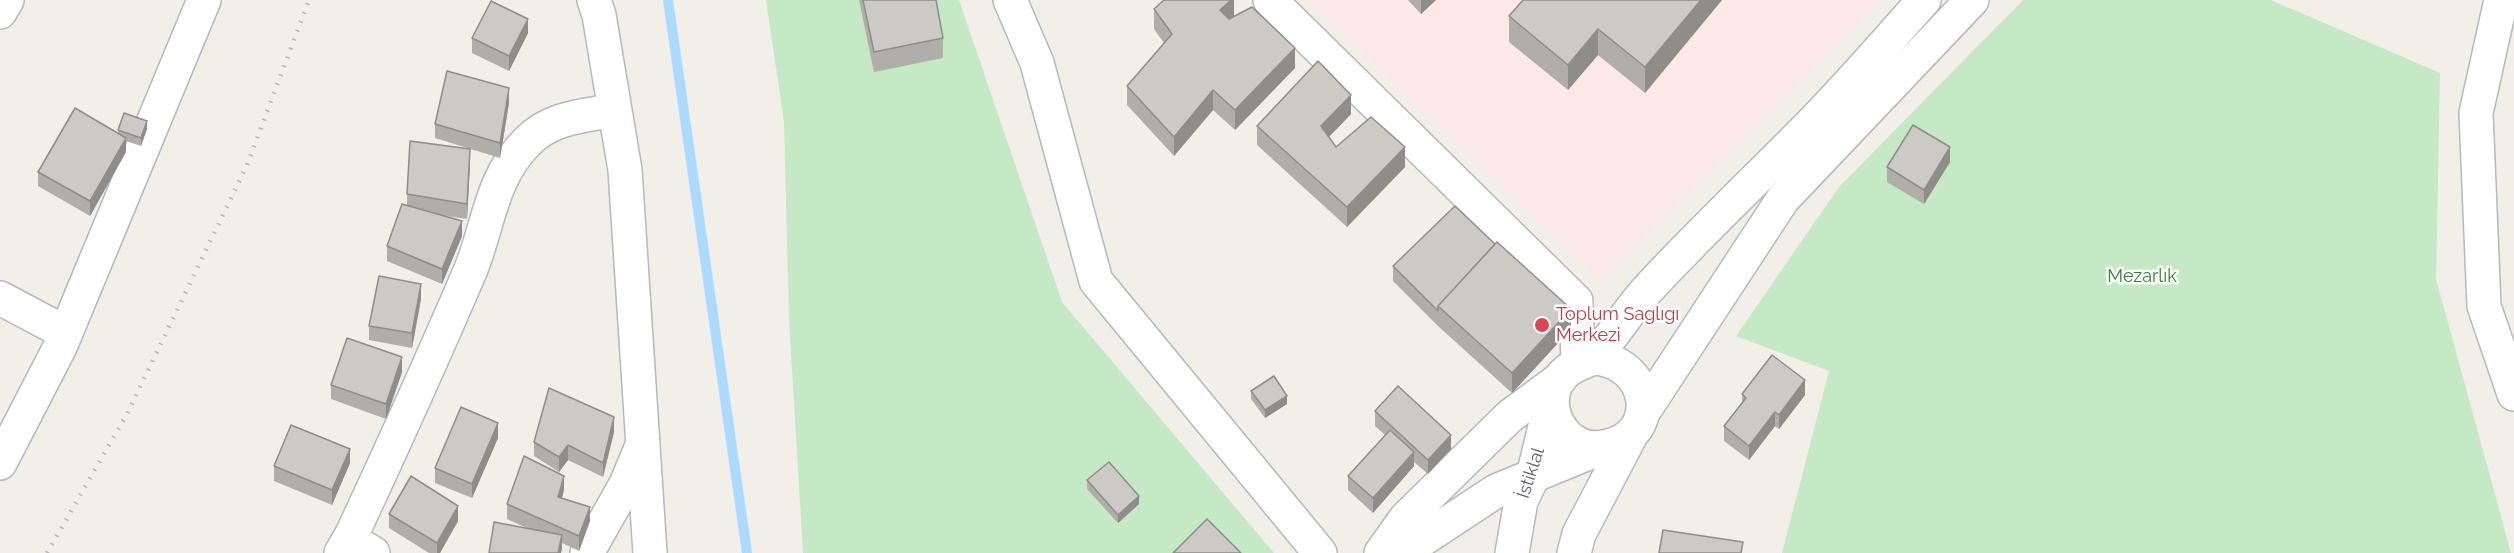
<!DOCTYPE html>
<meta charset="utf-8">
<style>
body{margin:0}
canvas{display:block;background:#f1efe8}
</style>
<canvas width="2514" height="553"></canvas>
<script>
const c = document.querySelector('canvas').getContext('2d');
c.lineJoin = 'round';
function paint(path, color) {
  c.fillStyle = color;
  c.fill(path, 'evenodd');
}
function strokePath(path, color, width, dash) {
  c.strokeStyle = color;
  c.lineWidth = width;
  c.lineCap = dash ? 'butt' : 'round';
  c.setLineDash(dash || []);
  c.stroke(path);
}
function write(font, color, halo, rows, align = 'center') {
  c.font = font + ' Raleway,sans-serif';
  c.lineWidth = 5;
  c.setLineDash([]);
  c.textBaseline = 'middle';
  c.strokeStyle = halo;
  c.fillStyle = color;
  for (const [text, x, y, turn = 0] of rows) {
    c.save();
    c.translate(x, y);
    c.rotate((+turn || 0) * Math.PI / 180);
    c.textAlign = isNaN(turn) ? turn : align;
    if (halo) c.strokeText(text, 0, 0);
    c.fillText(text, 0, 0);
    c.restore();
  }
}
const medical = new Path2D(`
 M1309,0h572l-281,279z`);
const green = new Path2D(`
 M766,0h193l103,302 212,251h-471l-14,-234 -5,-197z
 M2023,0h248l169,73 -4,206 75,274h-729l47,-182 -93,-35 103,-149z`);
const stream = new Path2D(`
 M668,0l79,553`);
const minor = new Path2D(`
 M594,0l5,15 26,155 25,383
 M1010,0l27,63 59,218 224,272
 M1270,0l306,301 2,62
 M2501,0l-25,113 8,193 30,88
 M0,12l7,-12
 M0,298l66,35
 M0,463l60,-116 144,-347
 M349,539l24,14
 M341,553l11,-19c41,-88 81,-176 119,-265 18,-45 20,-91 56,-127 24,-25 56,-26 88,-32
 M587,553l39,-69 15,-36`);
const tertiary = new Path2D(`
 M1593,358c58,3 69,76 15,88 -9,2 -18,3 -27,-1 -29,-12 -40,-53 -14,-74 8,-7 23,-10 28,-15 19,-21 34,-46 53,-67 54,-58 111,-112 166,-168 38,-39 74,-81 110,-121
 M1642,414l141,-215 189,-199
 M1381,553l25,-35 104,-102 50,-37
 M1402,553l94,-62 102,-42
 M1512,553l9,-52 12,-25 19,-78
 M1574,553l5,-19 52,-99`);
const rail = new Path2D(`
 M47,553l80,-139 120,-249 62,-165`);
const wall = new Path2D(`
 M859,0h77l7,38v20l-69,14z
 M1234,0v16l61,52 -60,62 -22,-20 -39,46 -47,-51v-19l37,-43 -10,-14v-20z
 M1408,0h28l-15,14z
 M1722,0l-77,93 -47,-38 -30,35 -59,-48v-26z
 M528,33l-19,38 -37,-18v-15z
 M509,103l-9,55 -65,-20v-14z
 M1351,114l-22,23 7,10 69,20 -58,60 -90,-82v-19z
 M147,129l-6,17 -15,-5v11l-36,64 -52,-30v-14l80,-39v-3z
 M1950,162l-26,42 -37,-22v-15z
 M470,163l-3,56 -28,-4 23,21 -20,48 -55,-23v-15l20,-41v-11z
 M1495,244l76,85 -59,64 -74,-67 -45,-45v-15z
 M421,299l-9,49 -43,-8v-14z
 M402,372l-16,47 -55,-20v-14z
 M1251,391l36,13 -22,14 -14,-19z
 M1742,394l63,1 -26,34 -4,-3 -26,34 -25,-19v-15l18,-23z
 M1375,411l76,38 -23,25 -14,-12v4l-41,47 -25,-23v-14l37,-41 -10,-9z
 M614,432l-11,45 -35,-17 -9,12 -25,-16v-14z
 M498,438l-26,60 -37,-15v-15z
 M350,463l-18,42 -58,-24v-15z
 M1087,480l52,24 -21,19 -31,-34z
 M564,490l-2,8 28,23 -11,30 -17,-8v6l-33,-20 -22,-10v-15z
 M389,514l69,7 -18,32h-11l-40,-25z`);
const shadedWall = new Path2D(`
 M1231,0h3v17l-14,12v-19z
 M1421,0h15l-15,14z
 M1701,0h21l-77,93v-26z
 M528,19v14l-19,38v-15z
 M1598,29v26l-30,35v-25z
 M1295,48v20l-60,62v-20z
 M509,88v15l-9,55v-15z
 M1213,90v20l-39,46v-19z
 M1351,95v19l-30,31v-19z
 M147,121v8l-6,17v-8z
 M126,138v14l-36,64v-15z
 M1405,147v20l-58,60v-20z
 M1950,147v15l-26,42v-14z
 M470,149v14l-3,56v-15z
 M462,221v15l-20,48v-15z
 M421,284v15l-9,49v-15z
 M1571,309v20l-59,64v-20z
 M402,357v15l-16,47v-15z
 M1805,380v15l-26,34v-14z
 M1287,396v8l-22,14v-8z
 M1775,412v14l-26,34v-14z
 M614,417v15l-11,45v-14z
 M498,423v15l-26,60v-14z
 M1451,435v14l-23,25v-14z
 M568,445v15l-9,12v-15z
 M350,449v14l-18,42v-15z
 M1414,452v14l-41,47v-15z
 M564,476v14l-6,21v-14z
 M1139,496v8l-21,19v-8z
 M458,506v15l-18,32h-3v-10z
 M590,507v14l-11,30v-15z
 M562,535v14l-1,4h-3z`);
const building = new Path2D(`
 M863,0h73l7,38 -69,14z
 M1164,0h67l-11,10 9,9 23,-12 43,41 -60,62 -22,-20 -39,47 -47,-51 45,-52 -18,-25z
 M1523,0h178l-56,67 -47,-38 -30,36 -59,-49z
 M491,1l37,18 -19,37 -37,-18z
 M1318,61l33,34 -30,31 15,21 35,-30 34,30 -58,60 -90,-81z
 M447,71l62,17 -9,55 -65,-19z
 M75,108l51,30 -36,63 -52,-29z
 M124,113l23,8 -6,17 -23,-8z
 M1913,125l37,22 -26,43 -37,-23z
 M410,141l60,8 -3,55 -60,-10z
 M402,204l60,17 -20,48 -55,-23z
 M1455,206l40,38 -57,62v5l-45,-45z
 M1497,242l74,67 -59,64 -74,-67z
 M379,276l42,8 -9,49 -43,-7z
 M347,338l55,19 -16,47 -55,-19z
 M1772,355l33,25 -26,35 -4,-3 -26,34 -25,-20 22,-28 -4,-4z
 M1274,376l13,20 -22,14 -14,-19z
 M1398,386l53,49 -23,25 -53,-49z
 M549,388l65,29 -11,46 -35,-18 -9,12 -25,-15z
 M461,407l37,16 -26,61 -37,-16z
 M291,425l59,24 -18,41 -58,-24z
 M1390,430l24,22 -41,46 -25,-22z
 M524,456l40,20 -6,21 32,10 -11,29 -72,-32z
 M1109,462l30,34 -21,19 -31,-35z
 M411,476l47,30 -21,37 -48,-29z
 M1207,519l34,34h-68z
 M494,522l68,13 -4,18h-69z
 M1663,530l80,12 -2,11h-82z`);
const markers = [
 [1542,325,8,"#e0444e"]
];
const parkNames = [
 ["Mezarlık",2142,277]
];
const healthNames = [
 ["Toplum Saglıgı",1556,315],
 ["Merkezi",1556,336]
];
const streetNames = [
 ["İstiklal",1531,473,-72]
];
paint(medical, '#fce8e6');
paint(green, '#c5e8c5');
strokePath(stream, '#aadaff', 10);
strokePath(minor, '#b5b8bc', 36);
strokePath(tertiary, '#b5b8bc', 36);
strokePath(minor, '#fff', 33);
strokePath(tertiary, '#fff', 33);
strokePath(rail, '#b6b7b8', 4.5, [1.5, 8]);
paint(wall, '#afaea9');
paint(shadedWall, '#8f8d8a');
paint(building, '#cccac5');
strokePath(building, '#8f8d8a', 1.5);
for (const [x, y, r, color] of markers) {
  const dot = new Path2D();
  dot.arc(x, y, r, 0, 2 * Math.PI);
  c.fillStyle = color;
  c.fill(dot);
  strokePath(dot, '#fff', 2);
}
write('18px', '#348238', '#fff', parkNames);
write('18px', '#be3a42', '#fff', healthNames, 'left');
write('18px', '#5f6368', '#fff', streetNames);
</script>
